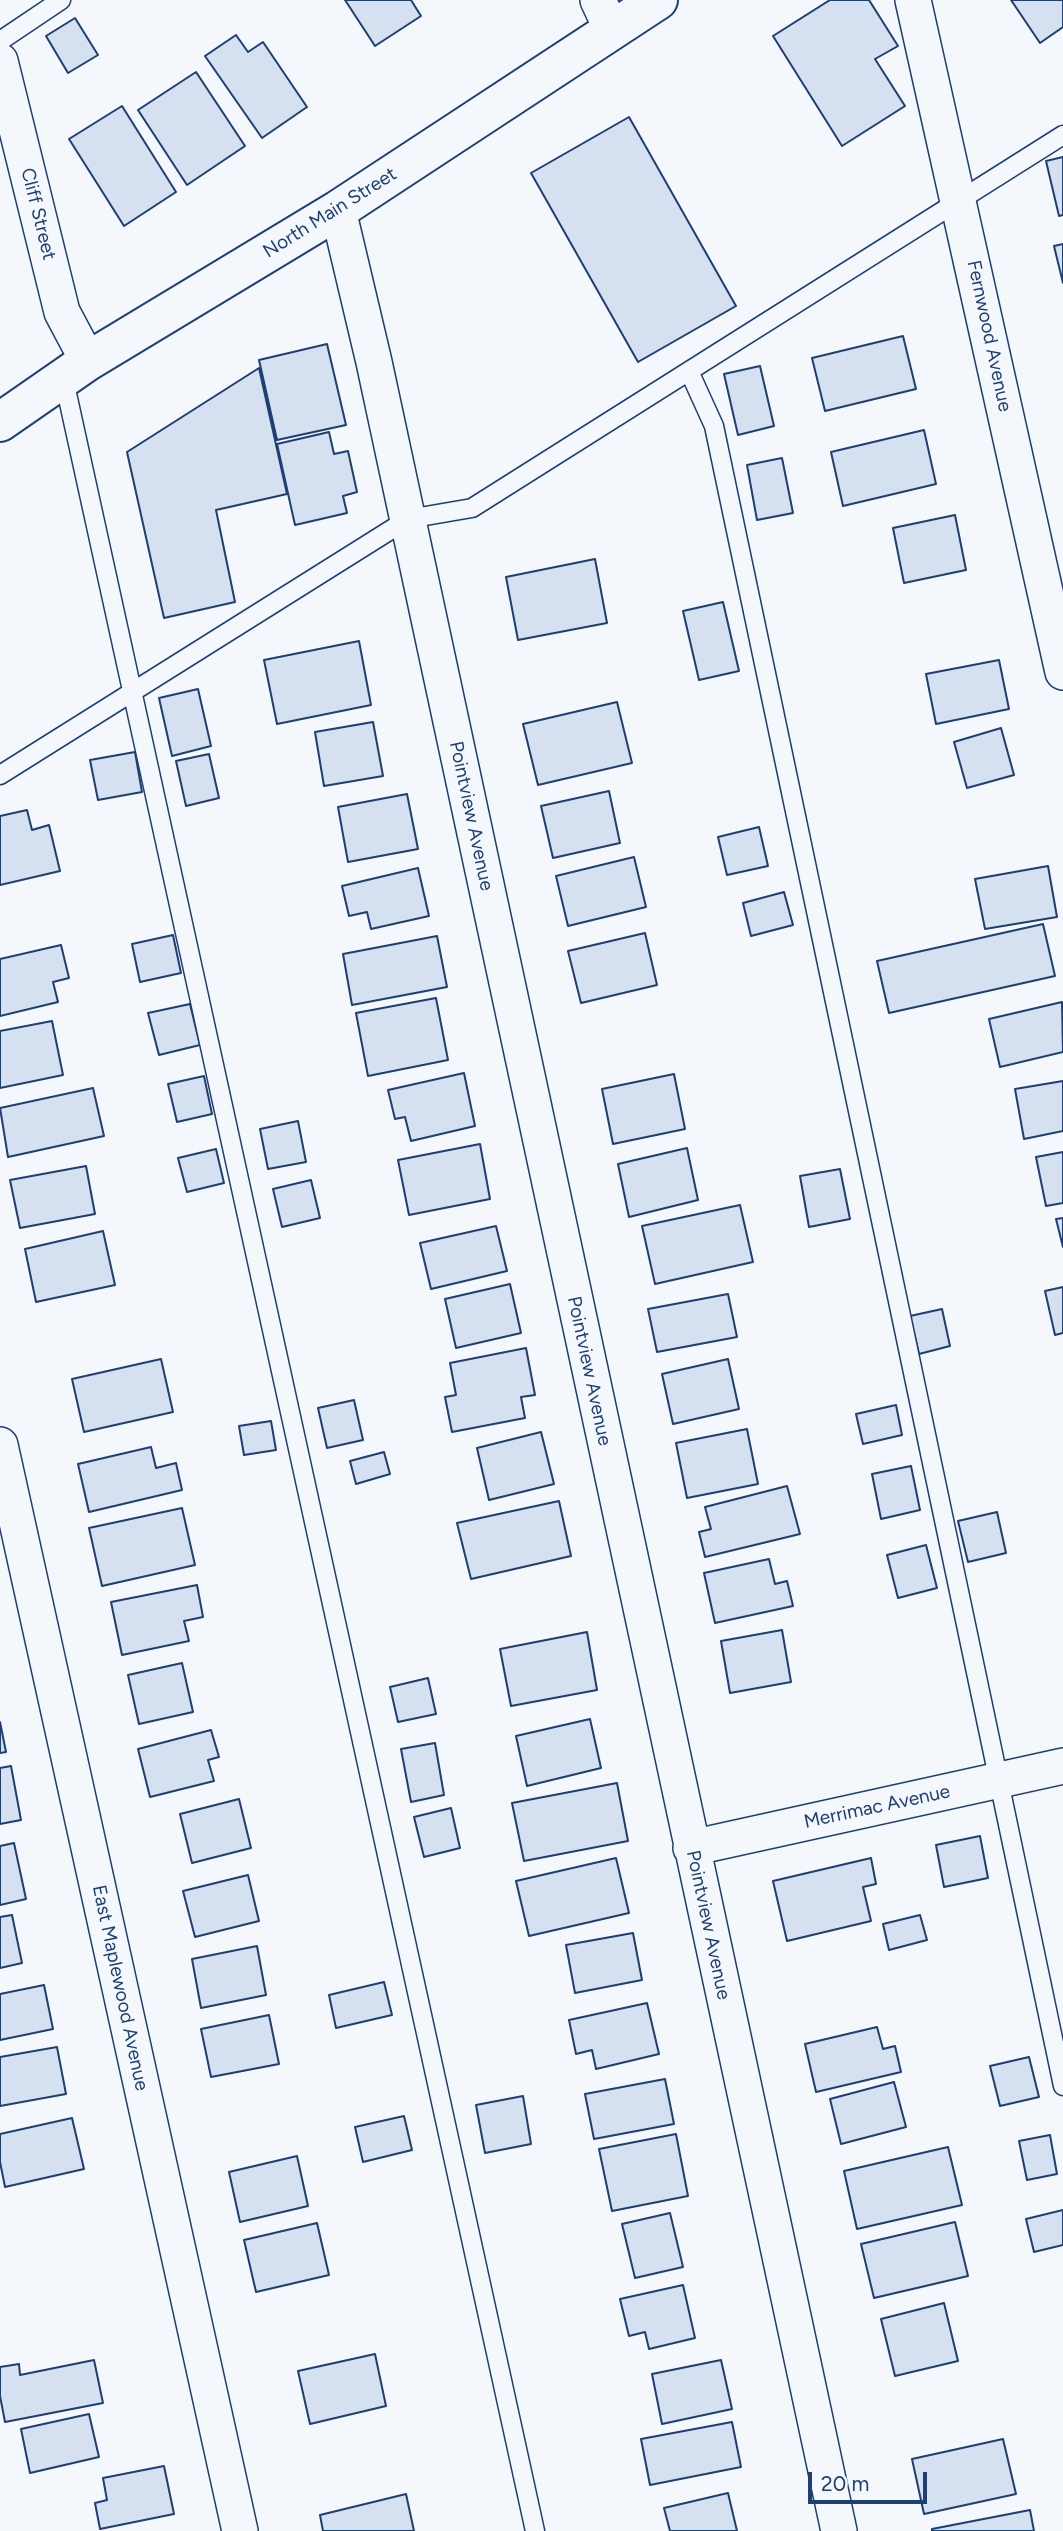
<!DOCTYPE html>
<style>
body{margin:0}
#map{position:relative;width:1063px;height:2531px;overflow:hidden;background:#f4f7fb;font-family:Figtree,sans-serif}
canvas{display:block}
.scale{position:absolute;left:808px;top:2472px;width:119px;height:32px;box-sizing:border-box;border:4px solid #1d3f73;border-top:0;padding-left:9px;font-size:21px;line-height:24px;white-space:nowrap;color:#1d3f73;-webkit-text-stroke:5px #f4f7fb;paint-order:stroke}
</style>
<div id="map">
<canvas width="1063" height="2531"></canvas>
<div class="scale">20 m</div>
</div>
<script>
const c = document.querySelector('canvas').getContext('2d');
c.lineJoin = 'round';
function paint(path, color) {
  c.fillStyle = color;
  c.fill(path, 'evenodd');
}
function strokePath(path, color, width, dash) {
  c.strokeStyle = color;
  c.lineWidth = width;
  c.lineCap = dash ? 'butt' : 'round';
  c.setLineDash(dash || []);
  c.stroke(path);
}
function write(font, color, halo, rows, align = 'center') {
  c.font = font + ' Figtree,sans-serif';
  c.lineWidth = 5;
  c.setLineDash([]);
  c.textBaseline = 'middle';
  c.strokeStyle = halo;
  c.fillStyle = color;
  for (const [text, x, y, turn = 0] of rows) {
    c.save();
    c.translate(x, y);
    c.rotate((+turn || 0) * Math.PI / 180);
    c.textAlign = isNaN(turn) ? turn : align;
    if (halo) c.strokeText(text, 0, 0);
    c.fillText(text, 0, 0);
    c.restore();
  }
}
const building = new Path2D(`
 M345,0h66l10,16 -46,30z
 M830,0h39l29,46 -23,13 30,47 -63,40 -69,-110z
 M1011,0h52v27l-23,16z
 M75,18l23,37 -30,18 -22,-37z
 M236,35l12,17 15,-10 44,65 -45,31 -57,-82z
 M196,72l49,74 -58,39 -49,-75z
 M122,106l54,86 -52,34 -55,-87z
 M629,117l107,189 -98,56 -107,-189z
 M1063,157v58l-4,1 -13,-55z
 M1063,244v39l-9,-37z
 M903,336l13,53 -91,22 -13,-53z
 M327,344l19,81 -69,15 -18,-80z
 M760,366l14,60 -36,9 -14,-61z
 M259,368l28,126 -71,16 19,92 -71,16 -37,-166z
 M924,430l12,54 -93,22 -12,-54z
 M329,432l5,22 14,-3 9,41 -14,4 4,17 -52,12 -18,-81z
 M782,458l11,55 -36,7 -10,-55z
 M955,515l11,55 -62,13 -11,-55z
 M595,559l12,64 -89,17 -12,-63z
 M723,602l16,69 -40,9 -16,-69z
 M359,641l12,64 -94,19 -13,-64z
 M999,660l10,49 -73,15 -10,-50z
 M198,689l13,57 -39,10 -13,-58z
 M617,702l15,61 -94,22 -15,-61z
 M373,722l10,54 -59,10 -9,-54z
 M1001,728l13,47 -47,13 -13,-46z
 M135,752l7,40 -44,8 -8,-40z
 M209,754l10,44 -33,8 -10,-45z
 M609,791l11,52 -67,15 -12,-52z
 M407,794l11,55 -70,13 -10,-55z
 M27,810l5,20 17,-5 11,46 -60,14v-69z
 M759,827l9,39 -41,9 -9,-38z
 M634,857l12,50 -78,19 -12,-50z
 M1048,866l9,51 -72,12 -10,-50z
 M418,868l11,48 -58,13 -4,-17 -18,4 -7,-30z
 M784,892l9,33 -42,11 -8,-33z
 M1043,924l12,52 -166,37 -12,-52z
 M645,933l12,52 -76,18 -13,-52z
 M173,935l8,38 -41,9 -8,-38z
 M437,936l10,51 -95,18 -9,-51z
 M61,945l8,33 -16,4 5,20 -58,14v-57z
 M436,998l12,62 -80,16 -12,-63z
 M1062,1002l1,50 -63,15 -11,-48z
 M190,1004l10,41 -41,10 -11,-42z
 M52,1021l11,54 -63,13v-57z
 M464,1073l11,53 -64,15 -6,-24 -10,2 -7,-29z
 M674,1074l11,55 -72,15 -11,-55z
 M204,1076l8,38 -35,8 -9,-38z
 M1063,1081v50l-39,8 -9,-50z
 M93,1088l11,48 -96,21 -8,-49z
 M298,1121l8,41 -38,7 -8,-40z
 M480,1144l10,55 -81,16 -11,-55z
 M687,1148l11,52 -69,17 -11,-53z
 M216,1149l8,34 -37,9 -9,-34z
 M1063,1152v51l-17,3 -10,-49z
 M86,1166l9,48 -75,14 -10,-48z
 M840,1169l10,50 -41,8 -9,-51z
 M311,1180l9,38 -38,9 -9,-38z
 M740,1205l13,57 -98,22 -13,-58z
 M1063,1218v29l-7,-28z
 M496,1226l11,45 -76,18 -11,-46z
 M103,1231l12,54 -79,17 -11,-53z
 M510,1284l11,49 -65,15 -11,-49z
 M1063,1287v46l-8,2 -10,-44z
 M728,1294l9,43 -80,15 -9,-43z
 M942,1309l8,37 -31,8 -9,-38z
 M526,1348l9,47 -14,2 4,21 -73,14 -7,-35 11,-2 -6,-32z
 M161,1359l12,53 -89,20 -12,-53z
 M728,1359l11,50 -66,15 -11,-50z
 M354,1400l9,40 -36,8 -9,-40z
 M896,1405l6,30 -39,9 -7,-30z
 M271,1421l5,29 -32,5 -5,-29z
 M747,1429l11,55 -71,14 -11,-55z
 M541,1432l13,52 -65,16 -12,-52z
 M151,1447l5,21 20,-5 6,27 -93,22 -11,-48z
 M384,1452l6,22 -34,10 -6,-23z
 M911,1466l9,44 -39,9 -9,-45z
 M787,1486l13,48 -95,23 -6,-25 12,-3 -6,-22z
 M559,1501l12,55 -100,23 -14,-56z
 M182,1508l13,57 -93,21 -13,-58z
 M997,1512l9,41 -38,9 -10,-41z
 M926,1545l11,43 -39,10 -11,-43z
 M769,1559l6,25 12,-3 6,25 -78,17 -11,-50z
 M197,1585l6,32 -19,4 5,20 -67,14 -11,-53z
 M782,1630l9,52 -61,11 -9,-52z
 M587,1632l10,58 -86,16 -11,-57z
 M182,1663l11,49 -54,12 -11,-49z
 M428,1678l8,36 -38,8 -8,-35z
 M590,1719l11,49 -74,18 -11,-50z
 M0,1722l6,30 -6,1z
 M211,1730l8,27 -11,3 6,21 -64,16 -12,-48z
 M435,1743l9,52 -33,7 -10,-53z
 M11,1766l10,54 -21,4v-56z
 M617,1783l11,58 -104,20 -12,-58z
 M239,1799l12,49 -59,15 -12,-49z
 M451,1808l9,40 -36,9 -10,-40z
 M980,1836l8,42 -44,9 -8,-42z
 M14,1843l12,56 -26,6v-59z
 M616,1858l13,55 -100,23 -13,-55z
 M871,1858l5,26 -13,3 8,34 -84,20 -14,-60z
 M248,1875l11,46 -64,16 -12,-46z
 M12,1915l10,48 -22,5v-51z
 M920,1915l7,25 -38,10 -6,-26z
 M633,1933l9,47 -67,13 -9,-48z
 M257,1946l9,49 -65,13 -9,-49z
 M384,1982l8,33 -56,13 -7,-33z
 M44,1985l9,44 -53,11v-46z
 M647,2003l12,51 -63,15 -4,-19 -16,4 -7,-34z
 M269,2015l10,49 -68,13 -10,-48z
 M877,2027l6,22 12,-3 6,26 -85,20 -11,-48z
 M57,2047l9,47 -66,12v-49z
 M1029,2057l10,40 -39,9 -10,-40z
 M665,2079l9,45 -80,15 -9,-45z
 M894,2082l12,45 -65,17 -11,-45z
 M523,2096l8,48 -46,9 -9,-48z
 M404,2116l8,34 -49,12 -8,-35z
 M72,2118l12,51 -79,18 -5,-25v-28z
 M676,2134l12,62 -76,15 -13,-62z
 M1050,2135l7,39 -30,6 -8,-39z
 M948,2147l14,58 -105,24 -13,-58z
 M297,2156l11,50 -68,16 -11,-50z
 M1063,2210v35l-29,7 -8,-33z
 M670,2213l13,54 -48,11 -13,-54z
 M955,2222l13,54 -94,22 -13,-54z
 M317,2223l12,52 -73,17 -12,-52z
 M683,2285l12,53 -46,11 -4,-17 -16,4 -9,-37z
 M944,2303l14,58 -63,15 -14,-57z
 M375,2354l11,52 -76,18 -12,-53z
 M94,2360l9,43 -98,19 -5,-26v-29l19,-3 1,11z
 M721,2360l11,49 -70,15 -10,-50z
 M89,2414l10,43 -69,16 -9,-44z
 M732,2422l9,45 -91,18 -9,-46z
 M1003,2439l13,55 -92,20 -12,-55z
 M164,2466l10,48 -74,15 -5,-26 12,-3 -4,-22z
 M728,2493l9,38h-67l-6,-23z
 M406,2494l8,37h-91l-3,-16z
 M1030,2510l4,21h-102v-2z`);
const service = new Path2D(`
 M0,41l61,-41
 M689,371l25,55 349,1660
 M64,380l471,2151
 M0,775l408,-256 64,-11 591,-373`);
const minor = new Path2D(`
 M598,0l14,30
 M913,0l150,672
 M0,61l62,251 26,49
 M338,210l36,152 465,2169
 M0,1445l240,1086
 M691,1848l372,-82`);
const primary = new Path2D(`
 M0,422l88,-61 250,-151 320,-210`);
const streetNames = [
 ["North Main Street",330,213,-32],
 ["Cliff Street",38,214,76],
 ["Fernwood Avenue",989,336,78],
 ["Pointview Avenue",471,816,78],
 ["Pointview Avenue",589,1371,78],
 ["Merrimac Avenue",877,1807,-12],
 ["Pointview Avenue",708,1925,78],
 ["East Maplewood Avenue",120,1988,78]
];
paint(building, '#d5e0f0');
strokePath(building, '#1d3f73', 2);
strokePath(service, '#1d3f73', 21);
strokePath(minor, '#1d3f73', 38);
strokePath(primary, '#1d3f73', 42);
strokePath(service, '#f4f7fb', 18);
strokePath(minor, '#f4f7fb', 35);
strokePath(primary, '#f4f7fb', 38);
write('19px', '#1d3f73', '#f4f7fb', streetNames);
</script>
